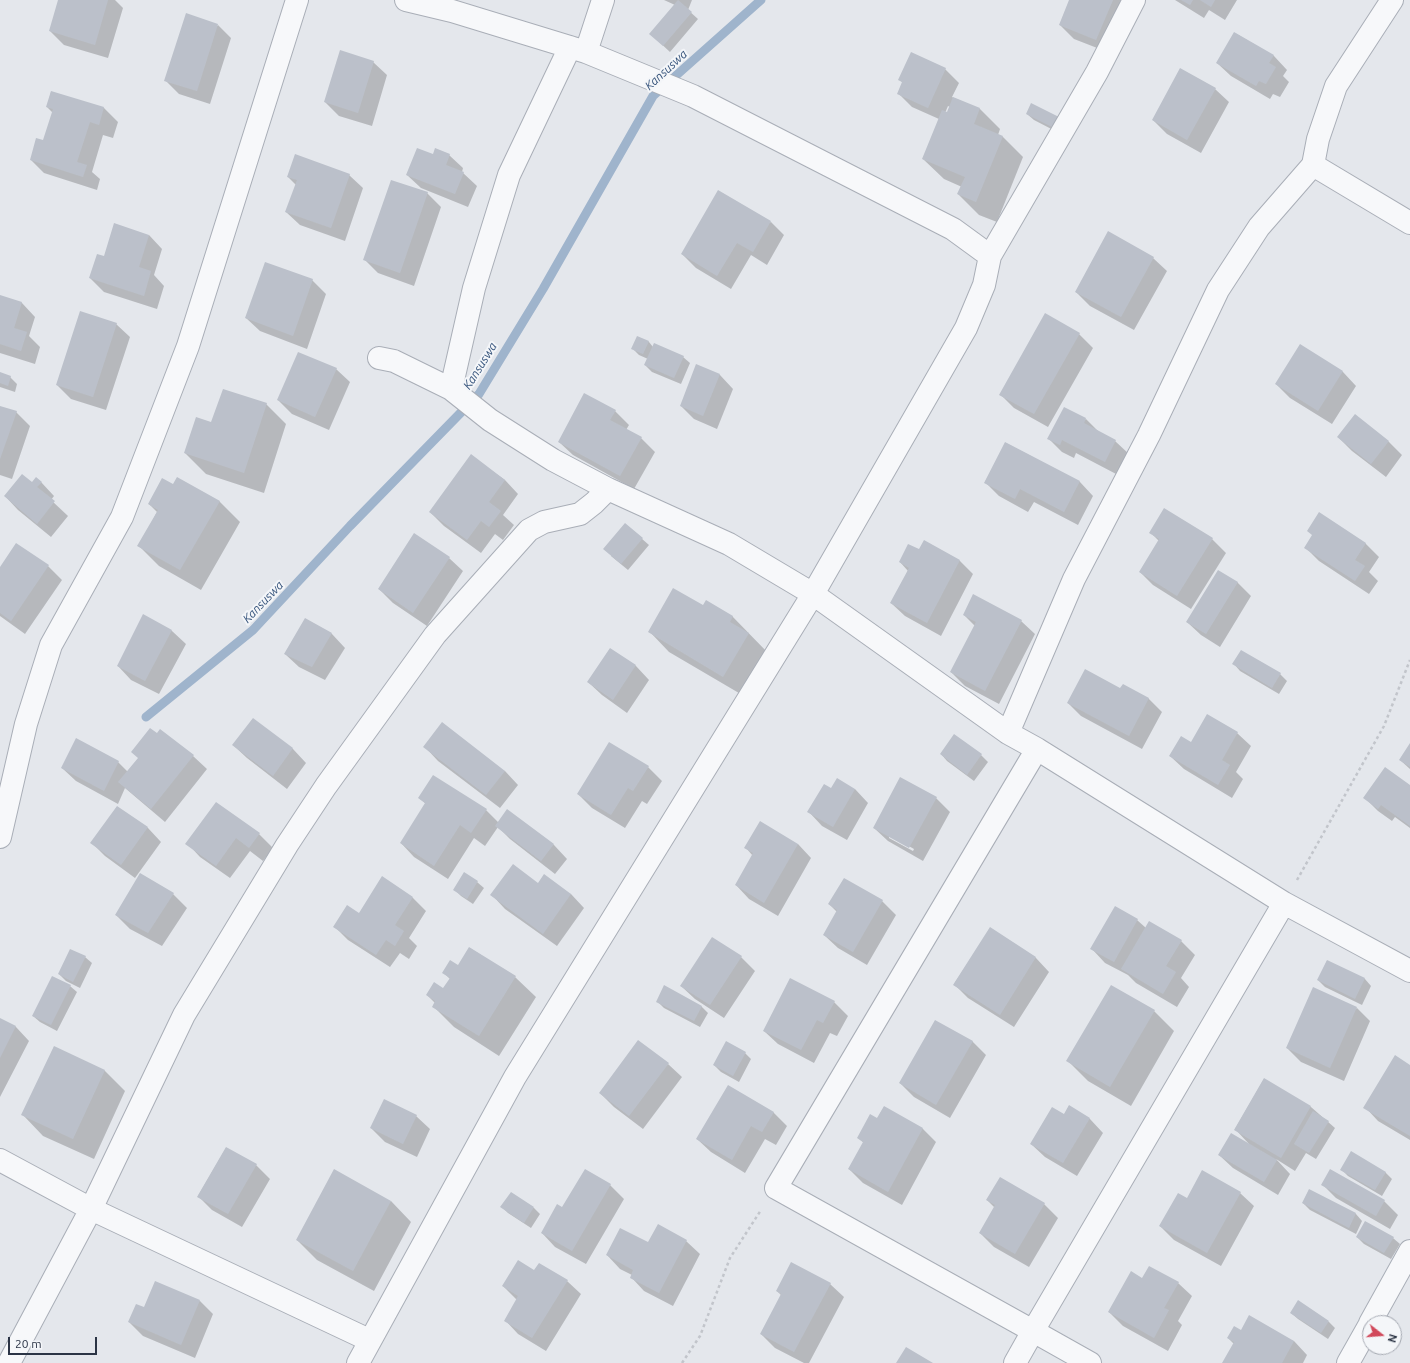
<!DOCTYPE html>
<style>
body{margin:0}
#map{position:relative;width:1410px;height:1363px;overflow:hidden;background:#e4e7ec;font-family:Ubuntu,sans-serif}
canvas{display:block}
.north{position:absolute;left:1362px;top:1315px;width:40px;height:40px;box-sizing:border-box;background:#f4f6f9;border:1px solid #a4a8b1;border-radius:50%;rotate:107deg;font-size:11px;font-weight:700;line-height:16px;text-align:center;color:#2b3445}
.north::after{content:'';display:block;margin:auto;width:14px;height:18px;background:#d1495b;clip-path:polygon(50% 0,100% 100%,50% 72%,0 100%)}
.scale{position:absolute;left:8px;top:1337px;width:89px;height:18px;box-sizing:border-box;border:2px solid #2b3445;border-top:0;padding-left:5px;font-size:12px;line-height:14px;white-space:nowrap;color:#2b3445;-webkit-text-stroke:3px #f4f6f9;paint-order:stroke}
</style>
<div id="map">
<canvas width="1410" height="1363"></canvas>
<div class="north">N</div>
<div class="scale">20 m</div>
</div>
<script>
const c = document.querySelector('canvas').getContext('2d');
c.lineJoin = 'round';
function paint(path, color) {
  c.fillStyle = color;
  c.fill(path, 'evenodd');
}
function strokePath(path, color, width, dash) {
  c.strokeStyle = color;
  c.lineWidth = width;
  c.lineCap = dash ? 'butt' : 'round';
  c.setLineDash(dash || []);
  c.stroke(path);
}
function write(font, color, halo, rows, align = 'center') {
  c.font = font + ' Ubuntu,sans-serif';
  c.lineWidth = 4;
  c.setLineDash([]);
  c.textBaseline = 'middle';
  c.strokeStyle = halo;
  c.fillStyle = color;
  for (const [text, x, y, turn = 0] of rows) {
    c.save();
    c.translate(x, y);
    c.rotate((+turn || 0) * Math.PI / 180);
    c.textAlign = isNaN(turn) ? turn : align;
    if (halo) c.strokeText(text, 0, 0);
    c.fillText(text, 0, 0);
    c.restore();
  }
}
const shadow = new Path2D(`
 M59,0h56l8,8 -15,50 -44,-13 -14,-14z
 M664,0h28l-4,10 10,9 -28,33 -13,-12 18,-35z
 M1070,0h62l-22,53 -36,-14 -14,-14z
 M1175,0h62l-12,20 -16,-10 -5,8z
 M218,25l13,13 -21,66 -31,-10 -14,-14z
 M1235,33l39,23 13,14 -4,6 6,6 -9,15 -7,-3 -3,5 -39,-23 -14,-13z
 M373,62l14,13 -15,51 -33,-10 -14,-14z
 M945,69l14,14 -7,14 28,12 20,20 -2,6 5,2 20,20 -26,65 -18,-7 -21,-21 4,-7 -18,-8 -21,-20 16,-40 -27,-12 -14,-14 5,-10 -3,-3zM948,106l2,1 -3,7 -2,-1z
 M1215,89l14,13 -28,51 -34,-19 -14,-14z
 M51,92l53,16 14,14 -5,16 -10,-3 -11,37 8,7 -3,11 -53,-17 -13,-13 12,-18 10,-29 -6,-6z
 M1027,114l38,11 -4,9 -27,-14z
 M449,155l14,13 -1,4 15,14 -9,21 -47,-19 -14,-13 26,-19z
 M349,175l14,13 -18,53 -45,-16 -14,-13 10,-27 -8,-8z
 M427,193l14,14 -27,79 -36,-13 -13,-13z
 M771,222l13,13 -17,30 -16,-10 -20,34 -35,-21 -14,-14z
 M149,235l13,14 -8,26 10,11 -7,23 -53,-17 -14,-14 15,-20z
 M1153,258l14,13 -33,59 -44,-24 -14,-14z
 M312,280l14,14 -19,55 -47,-18 -14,-13z
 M0,296l22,7 13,14 -6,19 11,11 -5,17 -35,-11z
 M116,324l14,13 -24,73 -35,-11 -14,-14z
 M1079,334l14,14 -45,79 -34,-19 -13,-13z
 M638,337l11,5 4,5 30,10 7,6 -9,21 -29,-12 -7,-7 3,-6 -9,-4 -6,-6z
 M1300,345l43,27 13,14 -24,38 -42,-26 -14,-14z
 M697,366l23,9 13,14 -16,40 -23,-10 -13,-13z
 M336,369l14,13 -21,48 -37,-16 -14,-14z
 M0,374l10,3 7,7 -2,8 -15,-5z
 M266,404l20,20 -22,69 -58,-19 -21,-21 27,-30z
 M0,407l16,5 14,14 -18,53 -12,-4z
 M615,411l14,14 -3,5 15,8 14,14 -21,37 -61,-34 -14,-13z
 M1355,415l34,27 13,13 -16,22 -34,-26 -14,-14z
 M1086,419l14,14 15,8 14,13 -11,21 -42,-22 -2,5 -12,-6 -13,-13z
 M1006,443l74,39 13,14 -15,29 -44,-23 -6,10 -29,-16 -14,-14z
 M471,456l34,24 13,14 -15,21 11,10 -11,15 -8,-6 -14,19 -37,-27 -14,-14z
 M41,482l13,14 -3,4 17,16 -17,21 -33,-27 -13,-14 27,-12z
 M173,485l46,16 21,21 -39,68 -42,-24 -20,-20 18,-34 -8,-8z
 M625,524l24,21 -21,25 -17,-14z
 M1150,532l62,7 14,14 -35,56 -38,-24 -13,-13 19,-31z
 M924,542l36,19 13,13 -32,62 -36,-20 -14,-13 17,-32 -8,-9 19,-11z
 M1365,543l14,14 -10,15 9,9 -9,13 -50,-33 -13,-13z
 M16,545l32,21 14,14 -37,54 -25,-18v-48z
 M449,558l14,13 -36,55 -34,-23 -14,-14z
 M1237,582l14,14 -31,51 -19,-12 -14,-13z
 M703,607l29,9 37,38 -25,42 -75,-44 -20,-21z
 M964,615l57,6 14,13 -36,70 -34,-18 -14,-14 24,-46z
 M144,616l28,15 14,13 -27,50 -28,-14 -13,-14z
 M305,620l27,14 13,14 -20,32 -26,-13 -14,-13z
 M610,649l26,17 13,14 -22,33 -25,-18 -14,-13z
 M1234,664l46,10 7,7 -8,13 -39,-23z
 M1120,690l28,8 14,14 -20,37 -61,-33 -13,-13z
 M253,719l40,30 13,14 -19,26 -40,-31 -14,-13z
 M1237,733l14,13 -15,26 7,7 -11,19 -48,-29 -14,-13z
 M157,734l36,22 14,13 -42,53 -40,-34 -7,16 -42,-23 -14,-13 56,-6 10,10z
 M1410,745v24l-10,-9z
 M425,747l80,24 13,14 -18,23 -62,-47z
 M941,754l40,1 7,7 -14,19 -27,-20z
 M648,767l14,14 -15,23 -5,-3 -17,27 -33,-20 -14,-14z
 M1410,787v41l-15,-11 -3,4 -14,-10 -13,-13z
 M832,789h23l13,14 -21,37 -25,-14 -13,-14z
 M419,798l67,12 13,13 8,-12 47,34 13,14 -12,15 -45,-35 -12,-12 -13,19 -11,-8 -26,41 -34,-22 -13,-14 25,-39z
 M936,798l14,14 -27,49 -35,-20 -14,-13zM889,835l25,14 -1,2 -24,-13z
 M117,807l31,21 13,14 -26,36 -30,-22 -13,-13z
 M259,834l14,14 -10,13 -13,-10 -20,27 -30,-21 -13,-14z
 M798,844l13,14 -33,58 -29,-17 -13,-14 17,-29 -7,-8z
 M382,878l31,20 13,13 -17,27 8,8 -8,13 -9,-6 -10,14 -42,-27 -13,-13 24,-13z
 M844,879l38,22 14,14 -29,50 -29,-17 -14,-13 13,-23 -8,-8z
 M477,882l7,6 -11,16 -12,-8 -6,-6z
 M538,884l33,10 13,14 -27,38 -52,-37 -13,-14z
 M173,894l14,14 -25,38 -32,-17 -14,-14z
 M1137,920l9,8 35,13 14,14 -14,23 8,9 -12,20 -41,-24 -8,-8 -23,-12 -13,-14z
 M990,929l46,29 13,14 -35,55 -46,-29 -14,-14z
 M470,948l45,29 21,20 -37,59 -45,-29 -21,-21 2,-3 -8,-8 17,-6 6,-10 -6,-6 14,-7z
 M85,957l7,6 -12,25 -14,-7 -7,-7z
 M741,957l14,14 -31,47 -29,-19 -14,-13z
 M1327,961l38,18 6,7 -9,19 -37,-18 -7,-7z
 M70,986l7,6 -20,39 -17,-9 -7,-6z
 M657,1001l44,5 7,7 -8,14 -36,-19z
 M834,1002l14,14 -11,20 -7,-3 -16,30 -36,-19 -14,-13z
 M1357,1008l13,13 -26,60 -43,-19 -14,-14z
 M1154,1011l20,20 -43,75 -43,-25 -20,-20z
 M0,1019l16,8 13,14 -29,56z
 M972,1041l14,14 -36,63 -36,-21 -14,-14z
 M54,1047l51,24 20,20 -31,68 -51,-23 -20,-21z
 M745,1053l6,6 -12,23 -18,-10 -7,-7z
 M668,1064l14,13 -39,52 -29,-22 -14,-14z
 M1410,1066v74l-32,-19 -13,-14z
 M1264,1079l47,28 24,21 -19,31 -10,-6 -11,18 -19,-12 14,15 -12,21 -45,-27 -14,-13 30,-11 -14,-15z
 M1069,1106l21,13 13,14 -26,43 -32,-19 -14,-13 33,-29z
 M884,1107l39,22 13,13 -34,63 -39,-22 -14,-14 15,-26 -6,-5 19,-19z
 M773,1112l14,14 -11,19 -11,-6 -20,34 -34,-21 -14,-13z
 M416,1116l14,13 -13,28 -32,-15 -14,-14z
 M226,1148l30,17 14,14 -28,48 -30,-17 -14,-14z
 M1342,1170l43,2 7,7 -10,17 -34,-20z
 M610,1185l14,14 -38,65 -31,-17 -13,-14 21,-24z
 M1323,1185l61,16 14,14 -8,14 -54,-31z
 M1309,1190l47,24 6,7 -6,13 -46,-24 -7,-7z
 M1240,1193l14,13 -33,60 -47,-26 -14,-14 27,-26z
 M987,1200l57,4 14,14 -29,49 -35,-20 -14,-14 15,-25z
 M391,1201l20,21 -37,69 -57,-31 -20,-20z
 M502,1207l32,1 6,6 -9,14 -23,-15z
 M1357,1237l36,1 7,6 -9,15 -27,-15z
 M686,1241l14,13 -27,52 -29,-15 -13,-14 1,-2 -12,-6 -13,-14z
 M535,1272l32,9 14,13 -35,57 -28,-17 -13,-14 12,-20 -14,-14z
 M1143,1279l35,4 14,13 -14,25 4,4 -14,26 -45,-25 -14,-14z
 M830,1284l14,13 -35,66h-5l-29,-15 -14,-14 21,-38 -5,-5z
 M200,1301l13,13 -18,44 -52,-22 -14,-14 15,-13z
 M1291,1313l38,9 6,6 -7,11 -30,-20z
 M1241,1331l53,10 13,14 -4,8h-80l11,-19 -6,-6z`);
const stream = new Path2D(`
 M146,717l107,-87 97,-104 129,-132 64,-105 110,-193 108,-96`);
const building = new Path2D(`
 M58,0h50l-13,45 -46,-14z
 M678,0l14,12 -29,34 -14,-12z
 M1069,0h44l-17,40 -37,-15z
 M1181,0h12l-3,5z
 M1200,0h15l-4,7z
 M186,13l32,11 -21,67 -33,-10z
 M1234,32l40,23 -5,8 7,4 -10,17 -7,-3 -3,5 -40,-23z
 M340,50l34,11 -16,52 -34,-11z
 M911,52l35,16 -18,40 -31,-14 5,-12 -4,-2z
 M1180,68l36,20 -29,52 -35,-20z
 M51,91l53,16 -5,18 -9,-3 -13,40 10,3 -4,12 -53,-17 6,-22 7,2 10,-31 -7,-2z
 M953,97l27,11 -6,16 29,12 -27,66 -19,-8 8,-17 -43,-18 20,-49 5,2z
 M1031,103l28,14 -5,11 -28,-14z
 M417,148l16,6 2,-6 15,6 -4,11 18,7 -9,22 -49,-19z
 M295,154l55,20 -19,54 -46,-16 12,-32 -10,-3z
 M391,180l37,12 -28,81 -37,-13z
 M718,190l53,31 -18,31 -16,-9 -20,33 -36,-22z
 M114,223l35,12 -10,32 12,4 -7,25 -55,-18 8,-24 7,2z
 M1108,231l46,26 -33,60 -46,-25z
 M265,262l48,17 -20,57 -48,-18z
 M0,295l22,7 -8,26 13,4 -6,19 -21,-7z
 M80,311l37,12 -24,74 -37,-12z
 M1045,313l35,20 -46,81 -35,-19z
 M637,336l12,5 -6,13 -12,-5z
 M654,343l30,13 -10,22 -30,-13z
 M1300,344l43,27 -25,40 -43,-27z
 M298,352l39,16 -22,49 -38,-17z
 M696,364l24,10 -17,42 -23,-10z
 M0,372l11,4 -3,10 -8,-3z
 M223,389l44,14 -23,70 -60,-20 12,-36 15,5z
 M584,393l32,17 -6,10 32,17 -22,39 -62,-34z
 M0,406l17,5 -17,48z
 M1064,407l22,11 -2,5 32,17 -11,22 -43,-22 -2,5 -13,-6z
 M1355,414l34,27 -18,23 -34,-27z
 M1005,442l75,39 -16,31 -44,-23 -5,10 -31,-16z
 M471,454l34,26 -16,22 12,9 -12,16 -8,-6 -14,19 -38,-28z
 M22,474l10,8 4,-5 6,5 -5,5 18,14 -18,23 -33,-28z
 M177,477l43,24 -40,69 -43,-24 21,-36 -10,-6 14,-26 11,6z
 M1164,508l49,30 -36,58 -38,-24 20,-33 -10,-6z
 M1319,512l47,31 -11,17 10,6 -10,15 -51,-33 8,-13 -5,-4z
 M625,523l18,15 -22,26 -18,-15z
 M414,533l36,24 -37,56 -35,-24z
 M924,540l36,20 -33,63 -37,-20 19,-35 -10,-6 9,-18 11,5z
 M16,543l33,22 -38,56 -11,-8v-46z
 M1218,570l20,12 -32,52 -20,-12z
 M673,588l30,17 3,-5 27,16 -3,6 19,11 -26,44 -75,-45z
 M973,594l49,26 -37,71 -35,-19 26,-50 -13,-7z
 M143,614l29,16 -27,51 -28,-15z
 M305,618l27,15 -20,34 -28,-13z
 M610,648l26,17 -23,35 -26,-18z
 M1241,650l40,23 -9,15 -40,-24z
 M1085,669l35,19 3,-4 26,14 -20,38 -62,-33z
 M1207,714l31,18 -16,28 8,5 -12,20 -49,-29 12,-20 10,6z
 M253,718l40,30 -20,28 -41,-31z
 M442,722l63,49 -19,24 -63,-48z
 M150,728l7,5 3,-4 34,26 -43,54 -33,-27 20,-24 -7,-6z
 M954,734l28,20 -15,21 -27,-21z
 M76,738l43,23 -15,30 -43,-23z
 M609,742l40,24 -16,25 -5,-3 -17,27 -34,-21z
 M1410,743v24l-11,-7z
 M1385,767l25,18v41l-29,-21 -3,4 -15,-11z
 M433,775l54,34 -16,24 -11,-8 -26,41 -34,-23 25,-40 -7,-5z
 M900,777l37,20 -28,51 -36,-20z
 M837,778l18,11 -22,38 -26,-15 17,-28 7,4z
 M216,802l44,31 -11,15 -13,-10 -20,28 -31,-22z
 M117,806l31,21 -27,38 -31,-22z
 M507,809l47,35 -13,17 -46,-35z
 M760,821l38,23 -34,59 -29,-18 18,-32 -9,-5z
 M513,864l25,19 6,-9 27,20 -28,40 -53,-39z
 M464,872l14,9 -11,18 -14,-9z
 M140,873l34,20 -26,40 -33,-18z
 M382,876l31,21 -18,28 9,6 -9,15 -9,-6 -10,15 -43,-28 14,-22 12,8z
 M844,878l39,22 -30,52 -30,-17 14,-25 -9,-6z
 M1115,906l23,13 -24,43 -24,-13z
 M1149,921l33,19 -16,26 10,6 -13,22 -42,-25z
 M990,927l46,30 -36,58 -47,-30z
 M712,937l30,19 -32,49 -30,-19z
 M469,947l47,29 -37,60 -47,-29 3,-6 -9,-6 8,-13 9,6 7,-10 -8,-5 8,-13 8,5z
 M70,949l16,7 -13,26 -15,-8z
 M1327,960l38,18 -10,21 -38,-19z
 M52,976l19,9 -20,40 -19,-9z
 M790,978l45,23 -12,22 -6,-3 -16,30 -38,-19z
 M664,985l38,21 -8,15 -38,-19z
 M1111,985l44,25 -45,77 -44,-26z
 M1313,987l44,20 -27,61 -44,-20z
 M0,1018l16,8 -16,32z
 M935,1020l38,21 -37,64 -37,-22z
 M638,1040l31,23 -40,53 -30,-23z
 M726,1041l20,11 -13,24 -20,-11z
 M54,1046l51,24 -32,69 -52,-24z
 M1395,1055l15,10v71l-47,-28z
 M1264,1078l47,28 -30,52 -47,-28z
 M728,1085l46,27 -12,20 -11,-6 -19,34 -36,-21z
 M384,1099l33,16 -14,29 -33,-16z
 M1069,1105l21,13 -27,45 -33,-19 22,-37 12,7z
 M884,1106l39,22 -35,64 -40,-23 15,-27 -6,-4 13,-24 7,4z
 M1313,1111l16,10 -20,32 -15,-9z
 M1231,1133l46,27 -13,22 -46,-27z
 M226,1147l31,17 -29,50 -31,-17z
 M1351,1151l35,21 -11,18 -35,-20z
 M334,1169l57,32 -38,70 -57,-31z
 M585,1169l26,15 -39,67 -31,-18 16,-29 5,3z
 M1330,1169l55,31 -9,16 -55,-31z
 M1202,1170l39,22 -34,61 -48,-27 19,-33 9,5z
 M1000,1177l45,26 -30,51 -36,-21 16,-28 -9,-5z
 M1309,1189l47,24 -7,15 -47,-25z
 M511,1192l23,15 -10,16 -24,-16z
 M1365,1221l29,16 -10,16 -28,-16z
 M658,1224l29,16 -28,53 -29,-15 3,-8 -27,-15 14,-27 28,14z
 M518,1260l16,10 5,-7 29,17 -36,58 -28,-17 14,-25 -16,-10z
 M791,1262l40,21 -37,69 -34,-18 21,-40 -5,-3z
 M1149,1266l30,16 -15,26 5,2 -15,28 -46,-26 23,-41 11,7z
 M155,1281l45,19 -19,45 -53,-23 8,-18 8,3z
 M1298,1300l31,21 -8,12 -31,-20z
 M1249,1315l45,26 -12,22h-60l12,-21 -7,-4 7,-12 7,4z
 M906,1347l27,16h-37z`);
const path = new Path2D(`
 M1297,880l87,-154 26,-66
 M682,1363l18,-27 30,-78 31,-48`);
const minor = new Path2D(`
 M406,0l46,11 134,41 107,44 260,133 37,27
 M586,52l17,-52
 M1313,165l97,58
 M379,358l15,3 57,28 39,31 63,40 55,29 121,55 84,50 195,139 29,16 247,154 126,68
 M451,389l23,-101 35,-113 61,-128
 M1008,733l66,-154 75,-144 69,-145 41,-63 54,-62 5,-26 18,-53 56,-86
 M1037,749l-261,439 257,143 251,-428
 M0,837l26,-113 25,-79 71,-128 66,-171 109,-346
 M0,1160l91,49 278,131
 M1370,1323l40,-72
 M9,1363l82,-154 93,-194 103,-170 39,-59 109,-151 94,-105 15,-8 36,-8 14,-11 14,-14
 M358,1363l157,-286 298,-483 153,-266 18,-43 6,-29 107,-184 37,-72
 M1015,1363l18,-32 57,32
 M1348,1363l22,-39`);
const waterNames = [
 ["Kansuswa",666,70,-43],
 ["Kansuswa",480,366,-58],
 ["Kansuswa",263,602,-46]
];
paint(shadow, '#0003');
strokePath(stream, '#9fb4cc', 9);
paint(building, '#bbc0ca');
strokePath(minor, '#a9aeb7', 24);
strokePath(path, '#c2c5cb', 2.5, [3, 3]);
strokePath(minor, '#f7f8fa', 22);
write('italic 12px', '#34527a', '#f4f6f9', waterNames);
</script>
